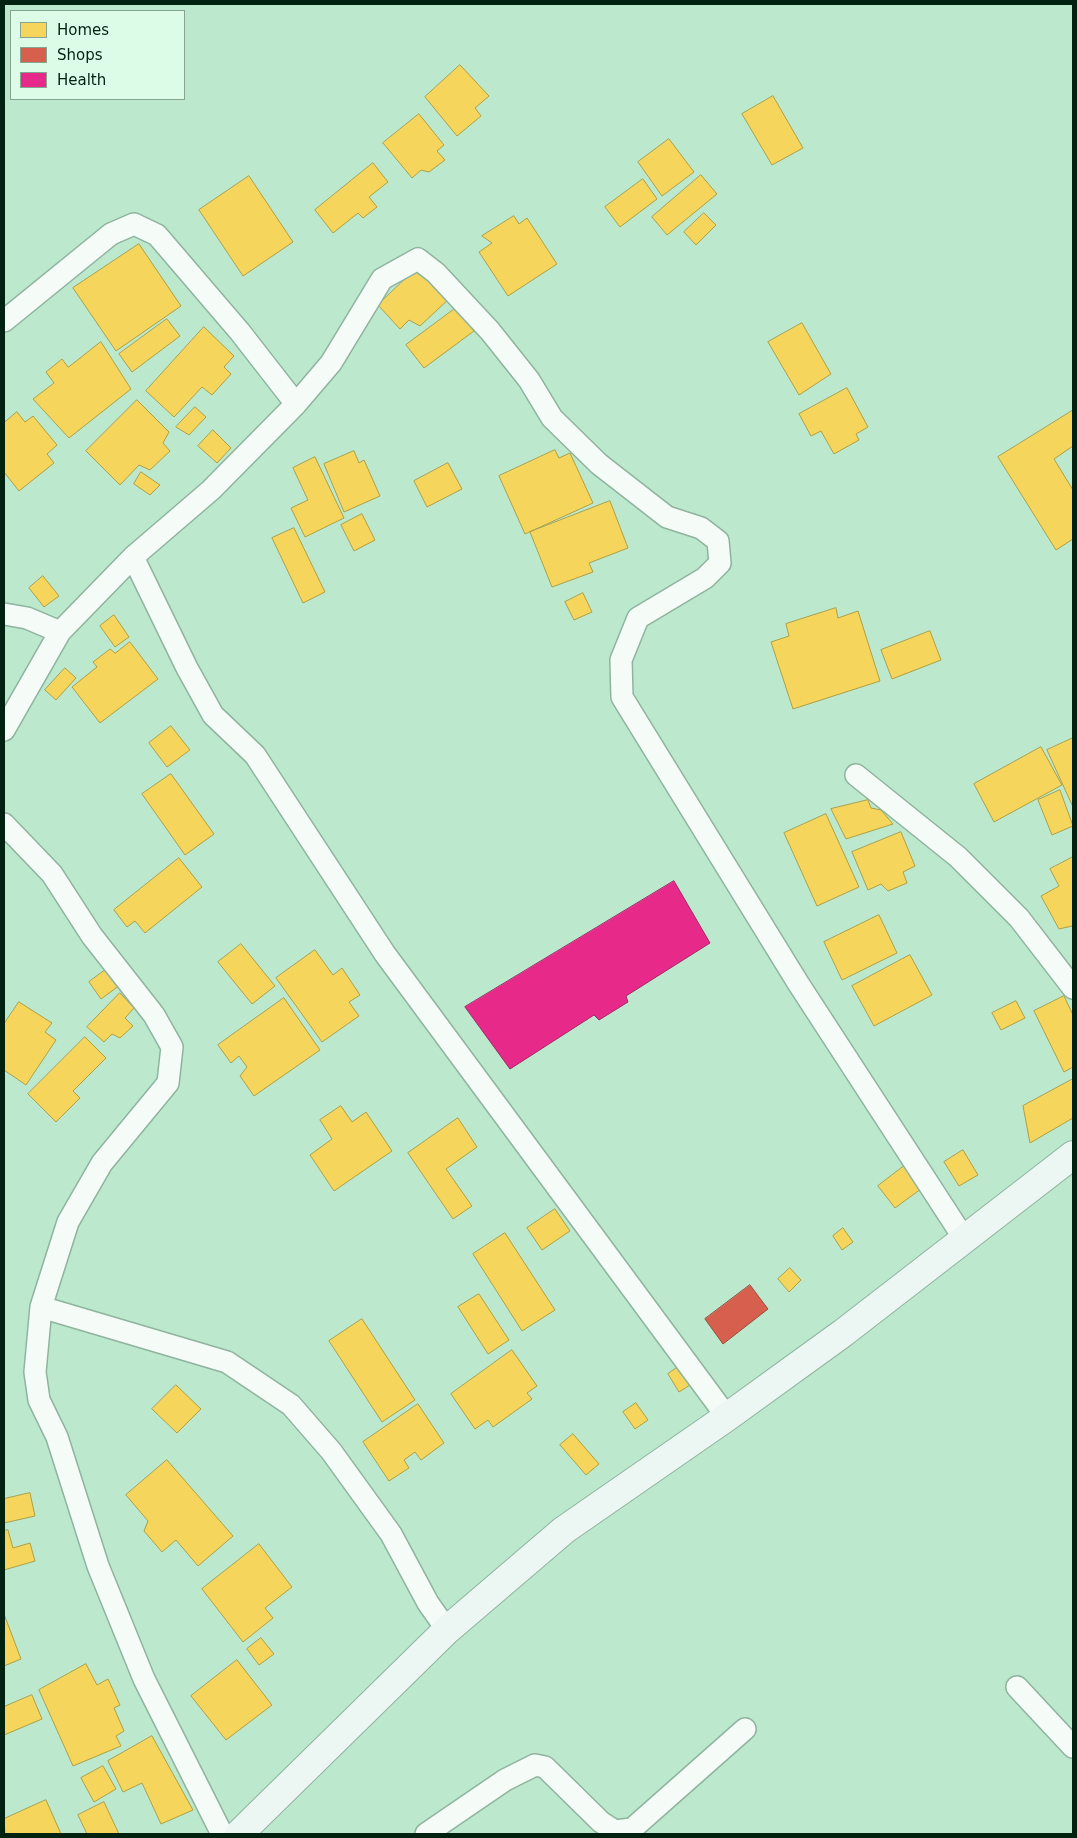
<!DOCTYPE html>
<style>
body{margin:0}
#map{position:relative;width:1077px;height:1838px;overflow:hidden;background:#bce9cd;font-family:"DejaVu Sans",sans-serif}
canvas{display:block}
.frame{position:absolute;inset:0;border:5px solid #012211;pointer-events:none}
.legend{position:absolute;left:10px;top:10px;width:175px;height:90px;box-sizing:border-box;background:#ddfce7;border:1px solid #85a591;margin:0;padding:6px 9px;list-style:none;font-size:15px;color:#012211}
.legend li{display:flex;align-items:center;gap:10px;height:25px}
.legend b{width:25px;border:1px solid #85a591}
</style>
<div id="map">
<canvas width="1077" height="1838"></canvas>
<div class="frame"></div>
<ul class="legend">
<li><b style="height:14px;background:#f6d55c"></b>Homes</li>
<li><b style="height:14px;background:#d6604d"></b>Shops</li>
<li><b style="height:14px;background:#e7298a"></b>Health</li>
</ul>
</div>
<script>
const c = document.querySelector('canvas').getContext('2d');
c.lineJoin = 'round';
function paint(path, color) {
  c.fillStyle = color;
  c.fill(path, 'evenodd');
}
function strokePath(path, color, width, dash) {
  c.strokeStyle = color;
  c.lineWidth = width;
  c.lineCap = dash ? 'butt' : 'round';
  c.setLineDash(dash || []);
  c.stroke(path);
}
const homes = new Path2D(`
 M460,65l29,31 -14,12 6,8 -24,20 -32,-39z
 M773,96l30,52 -31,17 -30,-51z
 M419,114l25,31 -7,6 8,9 -16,12 -8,-2 -9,8 -29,-35z
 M669,139l25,33 -32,24 -24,-34z
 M373,163l15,19 -19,15 8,10 -14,11 -5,-5 -25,20 -18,-23z
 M701,175l16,19 -50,41 -15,-18z
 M249,176l44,66 -50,34 -44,-66z
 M643,179l14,20 -37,28 -15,-20z
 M704,213l12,12 -20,20 -12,-13z
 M514,216l5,8 8,-6 30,46 -49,32 -29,-44 13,-9 -10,-7z
 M139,244l42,62 -65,45 -43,-63z
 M420,265l30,33 -30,28 -11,-6 -9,9 -22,-24z
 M456,308l18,23 -50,37 -18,-23z
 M167,319l13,17 -48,36 -13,-18z
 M802,323l29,51 -32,21 -31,-53z
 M204,327l30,29 -10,11 7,7 -19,21 -10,-8 -28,30 -28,-26z
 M101,342l30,47 -62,49 -36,-39 21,-16 -8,-11 16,-13 6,8z
 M847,388l21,39 -12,7 3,6 -25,14 -13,-23 -10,5 -12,-22z
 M137,400l32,32 -6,11 7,8 -20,19 -11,-5 -19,20 -34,-34z
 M195,407l11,10 -17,18 -13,-8z
 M1072,411l1,2v33l-19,13 19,31v49l-17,11 -58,-93z
 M17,412l8,10 8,-6 24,29 -10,9 7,9 -35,28 -15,-19v-49z
 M213,430l18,18 -14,15 -19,-17z
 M555,450l4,8 11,-5 23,50 -68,31 -26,-58z
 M354,451l5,12 5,-3 16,36 -36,16 -20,-48z
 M315,457l29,61 -39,19 -14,-29 17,-8 -15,-32z
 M448,463l14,26 -35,18 -13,-26z
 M141,472l19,13 -10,10 -16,-11z
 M610,501l18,47 -39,15 4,9 -41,15 -22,-55z
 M362,514l13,26 -21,11 -13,-26z
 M294,528l31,64 -22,11 -31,-65z
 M43,576l16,20 -15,11 -15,-19z
 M583,593l9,19 -18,8 -9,-18z
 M836,608l2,10 20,-7 22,70 -87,28 -22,-67 18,-6 -3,-12z
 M114,615l15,22 -14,10 -15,-21z
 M930,631l11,29 -49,19 -11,-29z
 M130,642l28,37 -58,44 -28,-36 25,-20 -4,-5 17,-13 5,4z
 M65,668l11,10 -20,22 -11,-10z
 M171,726l19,24 -23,17 -18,-24z
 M1073,738v69l-26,-57z
 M1041,747l21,38 -68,37 -20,-38z
 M171,774l43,60 -29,21 -43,-61z
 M1060,790l13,36 -21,9 -14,-35z
 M868,800l3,8 10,2 12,14 -47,15 -15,-30z
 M826,814l33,73 -42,19 -33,-73z
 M901,832l14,34 -12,6 4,11 -19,8 -7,-7 -13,6 -16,-38z
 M1073,857v71l-1,-2 -13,3 -18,-33 18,-10 -9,-17z
 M179,858l23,29 -57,46 -10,-12 -8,6 -13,-17z
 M879,915l18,38 -55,27 -18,-38z
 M241,944l34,42 -23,18 -34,-42z
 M315,950l18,25 9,-7 18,27 -11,7 10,14 -37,26 -46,-64z
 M910,955l22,40 -58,31 -22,-40z
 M108,968l12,17 -19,14 -12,-17z
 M120,993l14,15 -9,10 8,8 -13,12 -8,-4 -8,8 -17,-15z
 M1064,996l9,19v52l-9,5 -30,-61z
 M284,998l36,52 -66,46 -14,-20 7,-9 -8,-11 -8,7 -13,-18z
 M1016,1001l9,17 -24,12 -9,-17z
 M19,1002l33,21 -7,9 11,8 -30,45 -22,-15v-46z
 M85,1037l21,21 -33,33 7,7 -24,24 -28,-28z
 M1073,1079v39l-43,25 -7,-37z
 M341,1106l11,16 14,-10 26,39 -58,40 -24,-36 22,-16 -12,-19z
 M458,1118l19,29 -31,22 26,37 -19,13 -45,-66z
 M963,1150l15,25 -19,11 -15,-24z
 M908,1163l17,23 -30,22 -17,-22z
 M555,1209l15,22 -28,19 -15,-22z
 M843,1228l10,14 -11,8 -9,-14z
 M505,1233l50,77 -33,21 -49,-77z
 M790,1268l11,12 -12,12 -11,-13z
 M479,1294l30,46 -21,14 -30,-47z
 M362,1319l53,81 -33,22 -53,-81z
 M512,1350l25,36 -10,7 5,6 -39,28 -5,-7 -13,9 -24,-35z
 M678,1367l12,18 -11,7 -11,-18z
 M176,1385l25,24 -24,24 -25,-24z
 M636,1403l12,17 -13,9 -12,-17z
 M418,1404l26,39 -23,17 -6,-8 -11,8 5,8 -20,13 -26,-39z
 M573,1434l26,30 -13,11 -26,-30z
 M167,1460l66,76 -35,30 -22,-26 -14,12 -18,-21 4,-10 -22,-26z
 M30,1493l5,23 -31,7v-24z
 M8,1530l5,18 17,-5 5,18 -31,9v-39z
 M259,1544l33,43 -27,21 8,10 -30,24 -41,-53z
 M4,1614l17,45 -17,7z
 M261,1638l13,16 -15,11 -12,-16z
 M237,1660l35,45 -46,35 -35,-44z
 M86,1664l11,21 11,-6 12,26 -6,3 10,23 -8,5 5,10 -48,20 -34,-76z
 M32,1695l10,24 -38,16v-28z
 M152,1736l41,74 -32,14 -19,-41 -19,9 -15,-31z
 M103,1766l13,23 -22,13 -13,-24z
 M46,1800l15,34h-56l-1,-15z
 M104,1802l15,32h-32l-9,-19z`);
const shops = new Path2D(`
 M750,1285l18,24 -45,35 -18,-25z`);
const health = new Path2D(`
 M674,881l36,62 -84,53 2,6 -29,18 -5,-5 -84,54 -45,-62z`);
const street = new Path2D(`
 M4,321l107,-87 23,-10 23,11 83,97 56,72
 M133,557l54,111 26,47 42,40 130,199 342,463
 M4,614l23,4 33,14
 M4,730l56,-98 73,-75 78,-67 85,-86 35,-41 51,-84 36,-20 18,14 54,58 39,49 23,38 47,46 68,53 34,11 17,13 2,22 -15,15 -67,40 -17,42 1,37 176,286 167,257
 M856,775l102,82 61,61 54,70
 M4,824l48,50 40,62 62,79 18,32 -4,36 -66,80 -34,59 -27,85 -6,65 4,28 18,37 41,129 46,113 78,155
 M41,1307l186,55 64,43 40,46 60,83 37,69 19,27
 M1017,1687l56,60
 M426,1834l79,-54 30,-15 10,2 56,55 14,9 17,-2 113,-100`);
const secondary = new Path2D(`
 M239,1834l208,-204 117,-100 163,-113 116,-84 230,-178`);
paint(homes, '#f6d55c');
strokePath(homes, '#ac9f46', 1);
paint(shops, '#d6604d');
strokePath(shops, '#964d3b', 1);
paint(health, '#e7298a');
strokePath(health, '#a22766', 1);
strokePath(street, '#8fb39e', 24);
strokePath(secondary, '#8fb39e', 30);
strokePath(street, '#f5fcf8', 21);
strokePath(secondary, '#ecf6f3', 28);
</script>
